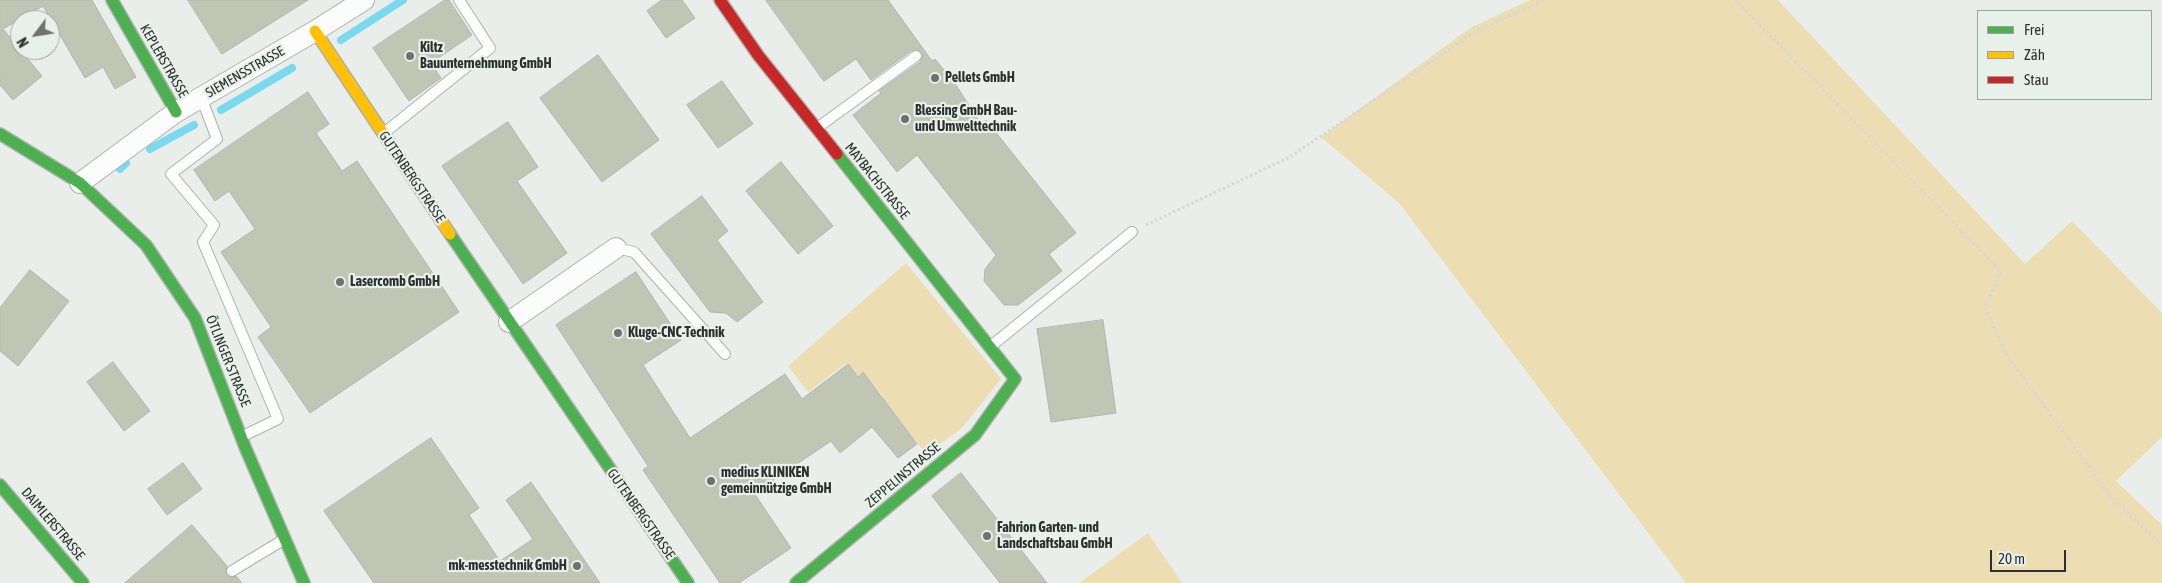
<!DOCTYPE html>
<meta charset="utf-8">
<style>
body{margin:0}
#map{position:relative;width:2162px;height:583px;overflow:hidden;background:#eaeeeb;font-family:"Asap Condensed",sans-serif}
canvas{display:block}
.legend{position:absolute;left:1977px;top:10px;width:175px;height:90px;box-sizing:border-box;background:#e8f0ea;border:1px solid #9da39f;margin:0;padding:6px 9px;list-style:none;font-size:15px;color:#2d302e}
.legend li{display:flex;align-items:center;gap:10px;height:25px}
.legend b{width:25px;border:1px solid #9da39f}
.north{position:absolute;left:10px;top:10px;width:50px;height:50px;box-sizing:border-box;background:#e8f0ea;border:1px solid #9da39f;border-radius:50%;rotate:239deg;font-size:14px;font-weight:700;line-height:20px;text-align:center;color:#2d302e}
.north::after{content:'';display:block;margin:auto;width:18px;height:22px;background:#6f7270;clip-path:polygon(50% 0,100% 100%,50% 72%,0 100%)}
.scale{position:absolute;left:1990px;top:550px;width:76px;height:22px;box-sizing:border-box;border:2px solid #2d302e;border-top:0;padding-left:6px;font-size:15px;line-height:18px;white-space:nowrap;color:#2d302e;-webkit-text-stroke:4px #e8f0ea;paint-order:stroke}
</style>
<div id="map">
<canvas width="2162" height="583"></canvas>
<ul class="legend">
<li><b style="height:6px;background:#4caf50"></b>Frei</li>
<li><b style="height:6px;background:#ffc107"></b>Zäh</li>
<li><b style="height:6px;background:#c62828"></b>Stau</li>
</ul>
<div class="north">N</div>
<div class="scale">20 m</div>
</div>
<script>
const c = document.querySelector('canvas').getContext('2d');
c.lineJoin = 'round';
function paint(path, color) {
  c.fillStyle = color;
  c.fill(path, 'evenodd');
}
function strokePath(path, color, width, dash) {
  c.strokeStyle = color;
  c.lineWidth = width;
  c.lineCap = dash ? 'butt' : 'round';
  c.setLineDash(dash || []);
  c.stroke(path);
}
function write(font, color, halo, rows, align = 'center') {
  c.font = font + ' "Asap Condensed",sans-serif';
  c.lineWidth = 4.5;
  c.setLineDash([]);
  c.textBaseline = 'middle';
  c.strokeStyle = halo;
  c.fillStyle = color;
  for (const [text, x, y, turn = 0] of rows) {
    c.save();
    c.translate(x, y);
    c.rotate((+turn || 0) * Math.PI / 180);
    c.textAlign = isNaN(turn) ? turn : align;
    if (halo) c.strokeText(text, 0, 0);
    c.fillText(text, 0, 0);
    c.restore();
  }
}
const green = new Path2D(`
 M1530,0h248l247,264 47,-43 90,92v124l-46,44 46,44v58h-476l-287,-380 -78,-66 149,-109z
 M906,263l95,116 -39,49 -36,26 -30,-37 -18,-15 6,-5 -21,-25 -5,4 -12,-13 -38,29 -20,-26z
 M1148,533l34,50h-103z`);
const stream = new Path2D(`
 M341,40l62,-40
 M221,110l71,-42
 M150,149l44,-24
 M120,169l6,-6`);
const building = new Path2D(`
 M0,0h92l44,77 -21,12 -12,-22 -18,11 -42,-72 -40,23 39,47 -29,24 -13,-15z
 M188,0h120l-86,54z
 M445,0h4l23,35 -41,28 10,15 -32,23 -36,-53z
 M662,0h20l13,18 -29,20 -19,-27z
 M766,0h122l44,61 3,-2 19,23 27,42 5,-4 90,113 -27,21 13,17 -44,34h-14l-20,-24 1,-12 11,-14 -79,-100 -20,17 -44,-57 28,-22 -2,-2 41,-29 3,-6 -2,-4 -9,-2 -41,30 -15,-21 -32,22z
 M598,55l61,85 -57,42 -62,-84z
 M722,81l31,43 -35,24 -31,-43z
 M308,92l21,32 -13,9 26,38 15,-10 102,151 -149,101 -52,-76 13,-10 -50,-75 34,-23 -26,-38 -14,10 -21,-31z
 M508,122l30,45 -21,14 50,72 -44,31 -81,-118z
 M781,162l52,64 -35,28 -52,-63z
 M702,196l26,35 -11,9 46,62 -26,20 -11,-9 -16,-1 -59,-78z
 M30,270l39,31 -51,65 -18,-15v-43z
 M636,272l45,68 -38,25 47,73 95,-64 17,25 46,-35 10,13 5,-5 54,72 -19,14 -26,-31 -32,26 -9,-12 -77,52 37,55 -52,35h-19l-77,-113 5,-4 -92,-141z
 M1103,320l13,93 -65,9 -14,-93z
 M113,362l37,49 -26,20 -37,-49z
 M431,438l48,70 -10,7 31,46 33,-22 -27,-39 25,-18 69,101h-226l-50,-72z
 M183,463l19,26 -35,26 -19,-26z
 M961,473l86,110h-47l-68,-87z
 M192,525l35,41 -1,9 6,3 4,-2 6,7h-117z`);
const path = new Path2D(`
 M1735,0l266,271 -16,35 20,47 108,147 49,45
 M1146,225l144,-68 185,-125 69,-32`);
const lane = new Path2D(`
 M201,97l16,42 -46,35 43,51 -11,17 75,177 -35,17
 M817,128l99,-72
 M384,133l106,-85 -31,-48
 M616,248l18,4 91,102
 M991,346l141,-114
 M232,571l51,-31`);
const street = new Path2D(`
 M80,183l96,-71 139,-81 49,-31
 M509,322l107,-74`);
const fast = new Path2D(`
 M112,0l64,112
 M0,134l80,49 66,62 49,73 50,129 59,136
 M450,234l238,349
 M0,485l83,98
 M796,583l179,-148 40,-56 -178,-225`);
const slow = new Path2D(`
 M315,31l135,203`);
const jam = new Path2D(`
 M720,0l38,55 79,99`);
const markers = [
 [410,56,5,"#6f7270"],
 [935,78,5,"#6f7270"],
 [905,119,5,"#6f7270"],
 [340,282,5,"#6f7270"],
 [618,333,5,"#6f7270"],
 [711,481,5,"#6f7270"],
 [987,536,5,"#6f7270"],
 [577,566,5,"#6f7270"]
];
const poiNames = [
 ["Kiltz",420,48],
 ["Bauunternehmung GmbH",420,64],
 ["Pellets GmbH",945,78],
 ["Blessing GmbH Bau-",915,111],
 ["und Umwelttechnik",915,127],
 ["Lasercomb GmbH",350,282],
 ["Kluge-CNC-Technik",628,333],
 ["medius KLINIKEN",721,473],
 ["gemeinnützige GmbH",721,489],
 ["Fahrion Garten- und",997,528],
 ["Landschaftsbau GmbH",997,544],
 ["mk-messtechnik GmbH",567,566,"right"]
];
const streetNames = [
 ["KEPLERSTRASSE",164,61,60],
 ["SIEMENSSTRASSE",245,72,-30],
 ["GUTENBERGSTRASSE",412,177,56],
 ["MAYBACHSTRASSE",877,181,51],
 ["ÖTLINGER STRASSE",228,361,68],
 ["ZEPPELINSTRASSE",903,475,-40],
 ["GUTENBERGSTRASSE",641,514,55],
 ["DAIMLERSTRASSE",53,524,50]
];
paint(green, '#ecdeb2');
strokePath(stream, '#7bd9ef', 8);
paint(building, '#c0c6b3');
strokePath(building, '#b2b5b2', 1);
strokePath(lane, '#aeb1ae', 12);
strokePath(street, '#aeb1ae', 22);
strokePath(fast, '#aeb1ae', 14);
strokePath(slow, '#aeb1ae', 14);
strokePath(jam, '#aeb1ae', 14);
strokePath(path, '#d6d8d7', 3, [2.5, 2.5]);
strokePath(lane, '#fcfcfc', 10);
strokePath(street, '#fcfcfc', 20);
strokePath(fast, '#4caf50', 11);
strokePath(slow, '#ffc107', 11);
strokePath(jam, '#c62828', 11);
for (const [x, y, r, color] of markers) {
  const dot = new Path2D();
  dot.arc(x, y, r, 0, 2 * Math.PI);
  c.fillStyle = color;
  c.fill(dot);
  strokePath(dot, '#e8f0ea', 2);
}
write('bold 14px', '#2d302e', '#e8f0ea', poiNames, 'left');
write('14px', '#2d302e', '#e8f0ea', streetNames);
</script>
